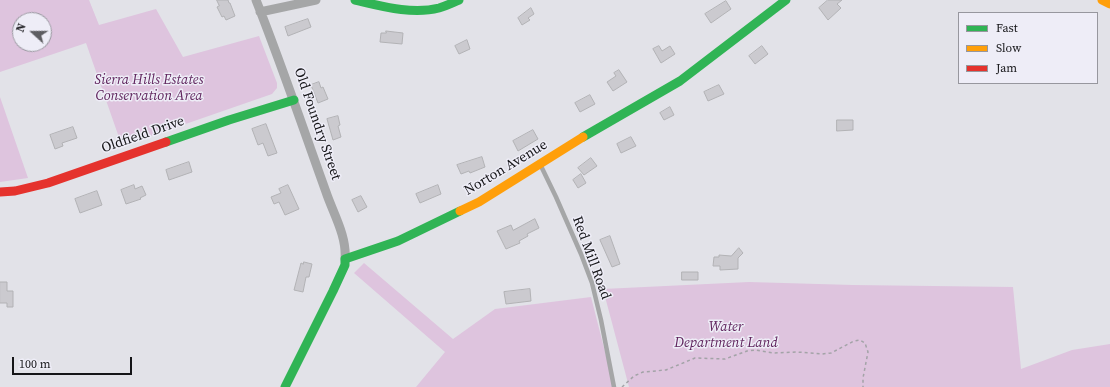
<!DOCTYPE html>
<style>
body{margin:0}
#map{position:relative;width:1110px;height:387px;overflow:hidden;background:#e2e2e8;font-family:"Source Serif 4",serif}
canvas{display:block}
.legend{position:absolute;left:958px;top:12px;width:140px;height:72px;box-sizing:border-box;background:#eeedf7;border:1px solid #97979e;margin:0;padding:5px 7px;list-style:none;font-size:12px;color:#151518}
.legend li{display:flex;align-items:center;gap:8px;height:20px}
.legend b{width:20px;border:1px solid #97979e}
.north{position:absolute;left:12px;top:12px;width:40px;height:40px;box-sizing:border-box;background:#eeedf7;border:1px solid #97979e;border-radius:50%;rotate:291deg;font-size:11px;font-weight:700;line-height:16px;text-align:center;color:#151518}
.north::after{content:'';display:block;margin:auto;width:14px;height:18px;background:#5d5d61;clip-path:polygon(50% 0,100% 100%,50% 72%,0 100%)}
.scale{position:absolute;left:12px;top:357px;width:120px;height:18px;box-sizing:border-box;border:2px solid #151518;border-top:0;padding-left:5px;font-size:12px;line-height:14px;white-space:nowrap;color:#151518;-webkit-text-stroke:3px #eeedf7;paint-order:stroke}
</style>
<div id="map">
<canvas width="1110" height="387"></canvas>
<ul class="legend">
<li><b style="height:5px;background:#30b455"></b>Fast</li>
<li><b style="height:5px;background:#ff9f0a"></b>Slow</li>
<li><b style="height:5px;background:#e5322d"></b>Jam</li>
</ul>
<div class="north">N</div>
<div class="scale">100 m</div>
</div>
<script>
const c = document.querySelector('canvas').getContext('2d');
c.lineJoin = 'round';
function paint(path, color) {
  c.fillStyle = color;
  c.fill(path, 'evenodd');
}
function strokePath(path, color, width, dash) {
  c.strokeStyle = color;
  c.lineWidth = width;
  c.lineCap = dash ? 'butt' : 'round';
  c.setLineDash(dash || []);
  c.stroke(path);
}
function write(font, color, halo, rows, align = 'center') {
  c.font = font + ' "Source Serif 4",serif';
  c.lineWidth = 3;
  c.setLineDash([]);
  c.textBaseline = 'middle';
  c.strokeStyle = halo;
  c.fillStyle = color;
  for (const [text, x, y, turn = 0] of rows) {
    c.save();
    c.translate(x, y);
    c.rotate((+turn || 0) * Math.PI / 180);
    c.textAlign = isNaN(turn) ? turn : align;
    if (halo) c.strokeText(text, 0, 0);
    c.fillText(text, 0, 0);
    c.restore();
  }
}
const green = new Path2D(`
 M0,0h89l10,25 57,-16 27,48 76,-21 18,47v5l-5,6 -150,52 -36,-103 -86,29zM20,20h24v24h-24z
 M0,97l28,81 -28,4z
 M364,263l89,76 42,-30 96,-12 23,90h-198l29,-35 -91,-79z
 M749,282l104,3 160,2 8,82 51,-19 38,-6v43h-481l-26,-98z`);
const building = new Path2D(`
 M217,0h11l1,3h1l5,13 -9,4 -2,-4 -2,1 -5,-10 2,-1z
 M828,0h14l-5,4 4,4 -13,12 -9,-12z
 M726,1l5,8 -20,14 -6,-9z
 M531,8l3,6 -6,4 2,2 -8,5 -4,-7z
 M308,19l3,8 -23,9 -3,-9z
 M386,31l17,2 -1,11 -22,-2 1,-9h5z
 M467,40l3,9 -11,5 -4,-8z
 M659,46l3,5 8,-5 5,8 -14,9 -8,-14z
 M762,46l6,8 -13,10 -6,-8z
 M619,70l8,12 -14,9 -6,-9 9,-6 -2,-3z
 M319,82l2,6 2,-1 5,12 -10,4 -7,-18z
 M719,85l5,9 -16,7 -4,-9z
 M590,95l5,9 -15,8 -5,-9z
 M670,107l4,8 -10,5 -4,-7z
 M338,116l2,9 -2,1 3,11 -8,3 -6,-21z
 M837,120h16v10l-16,1z
 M266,124l11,29 -9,3 -5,-13 -5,2 -6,-16z
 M73,127l4,11 -15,5 1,3 -8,3 -5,-14z
 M533,130l5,9 -20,12 -5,-10z
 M631,137l5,9 -15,7 -4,-9z
 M482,157l3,10 -15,6 -1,-2 -8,3 -4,-9z
 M591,158l6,8 -13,9 -6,-7z
 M189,162l3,10 -23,8 -3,-10z
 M581,174l5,9 -8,5 -5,-8z
 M134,185l1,4 7,-3 4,9 -6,3 1,1 -15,5 -5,-14z
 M288,185l11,24 -14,6 -6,-13 -5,2 -3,-7 10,-4 -2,-4z
 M438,185l3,9 -21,9 -4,-9z
 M97,191l5,14 -22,8 -5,-14z
 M361,196l6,11 -9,5 -6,-12z
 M535,219l4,9 -12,6 1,2 -9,5 1,2 -14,6 -9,-18 14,-6 2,5z
 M610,236l10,28 -8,3 -12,-27z
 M739,248l4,5 -5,5v11l-18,1v-4h-7l1,-9h5v-2l12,1z
 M304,262l8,2 -3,13h-3l-3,15 -9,-2 7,-27 2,1z
 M682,272h16v8h-16z
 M0,282h7v9h6v16h-6v-4h-7z
 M530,289l1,12 -25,3 -2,-12z`);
const path = new Path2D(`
 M622,387l12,-11 9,-4 23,-2 29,-12 30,1 22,-8 8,-1 19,3 23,-1 25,2 9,-1 23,-12 6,-1 5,3 3,9 -5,26v9`);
const lane = new Path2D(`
 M541,166l15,31 25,57 11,29 9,37 13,67`);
const street = new Path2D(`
 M256,0c25,63 47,128 70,192 7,21 21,44 19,67
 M260,12l56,-12`);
const fast = new Path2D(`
 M355,0c26,6 57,15 84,8 7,-2 13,-5 20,-8
 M583,137l97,-56 106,-81
 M166,142l63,-22 65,-20
 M285,387l48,-96 12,-26v-6l53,-18 62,-30`);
const slow = new Path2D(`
 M1102,0l8,4
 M460,211l19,-9 104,-65`);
const jam = new Path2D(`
 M0,192l15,-1 33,-8 118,-41`);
const parkNames = [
 ["Sierra Hills Estates",149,80],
 ["Conservation Area",149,96],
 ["Water",726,327],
 ["Department Land",726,343]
];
const streetNames = [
 ["Old Foundry Street",317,124,71],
 ["Oldfield Drive",143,135,-19],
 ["Norton Avenue",506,168,-31],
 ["Red Mill Road",591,258,70]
];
paint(green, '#dec4de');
paint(building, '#cbcacf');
strokePath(building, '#b2b2b5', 1);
strokePath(path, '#a3a3a7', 1.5, [3, 3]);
strokePath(lane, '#a5a6a7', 4.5);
strokePath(street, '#a5a6a7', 9);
strokePath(fast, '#30b455', 9);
strokePath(slow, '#ff9f0a', 9);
strokePath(jam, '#e5322d', 9);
write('italic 14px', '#5f245d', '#eeedf7', parkNames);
write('14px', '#151518', '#eeedf7', streetNames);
</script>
